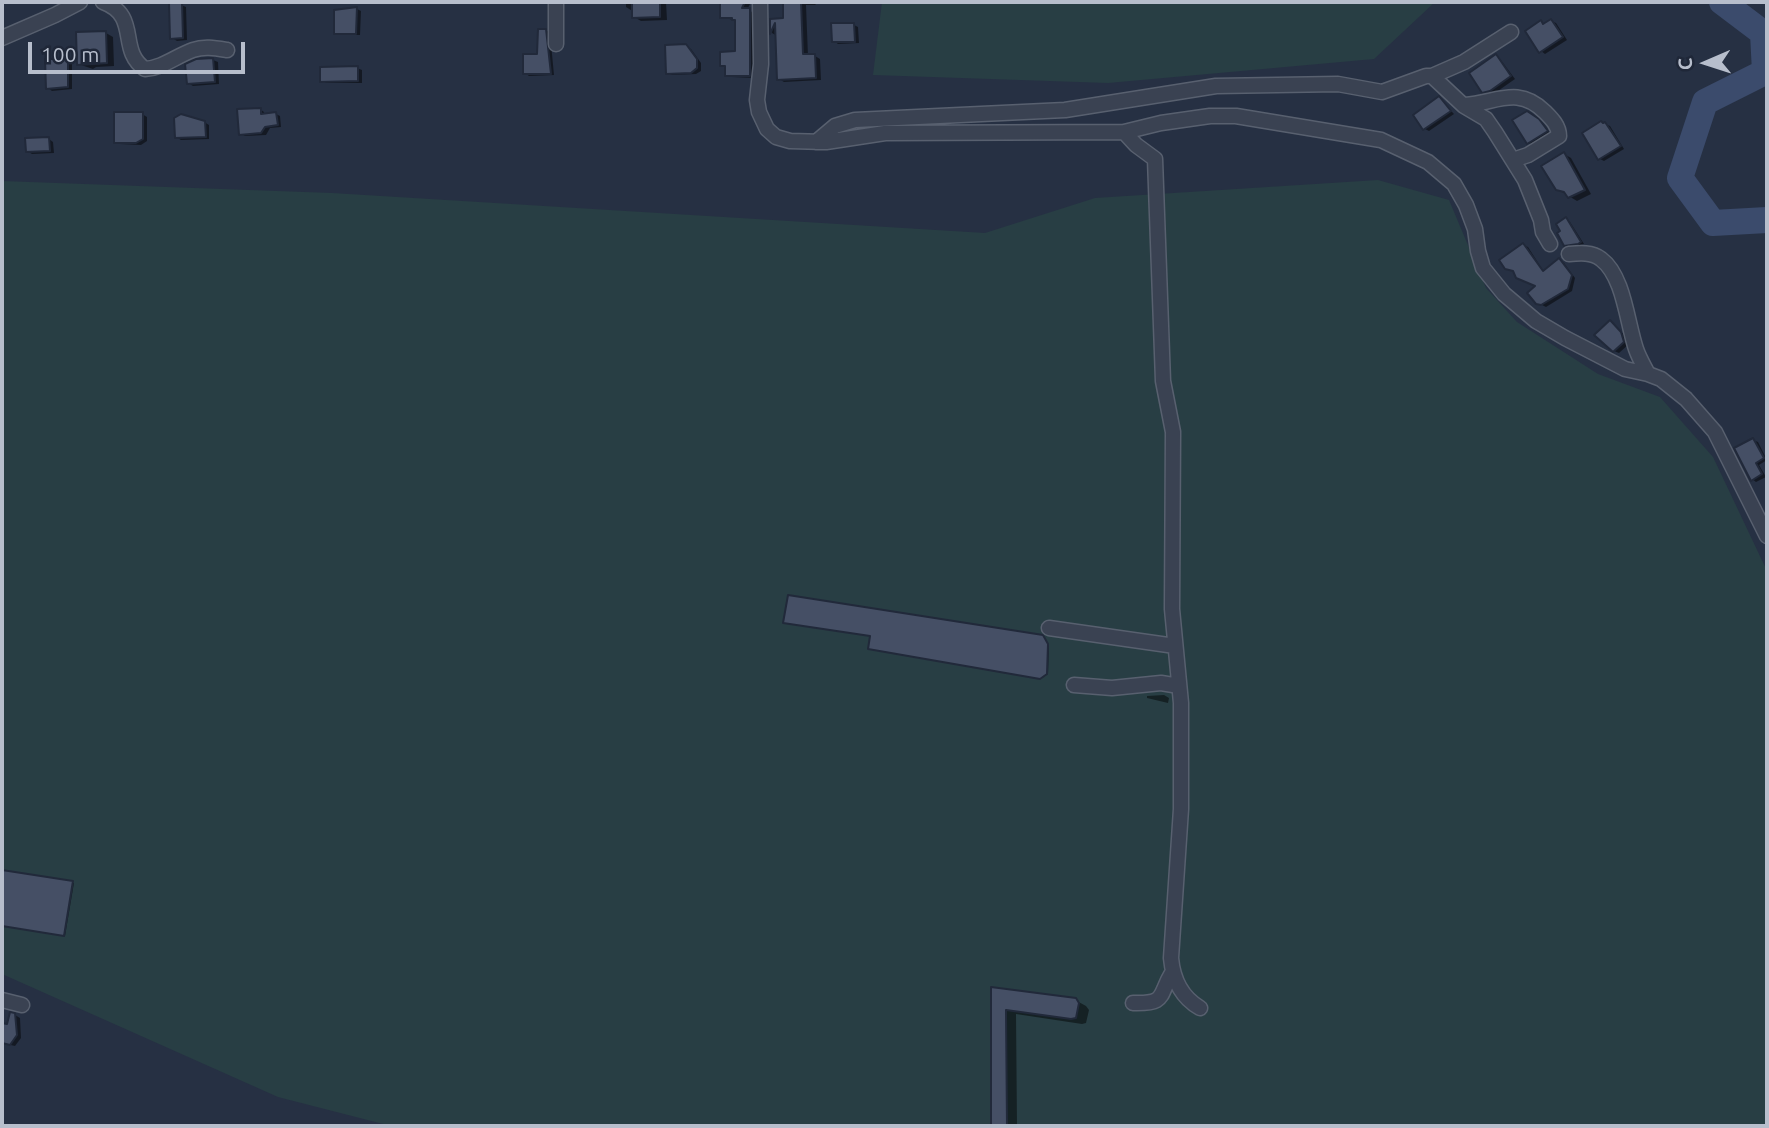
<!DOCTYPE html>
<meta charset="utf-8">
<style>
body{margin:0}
#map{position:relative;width:1769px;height:1128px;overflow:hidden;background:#263043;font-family:Ubuntu,sans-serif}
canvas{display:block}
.frame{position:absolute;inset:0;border:4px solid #b7becc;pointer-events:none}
.north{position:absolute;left:1671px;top:28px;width:70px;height:70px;-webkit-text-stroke:5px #1f2738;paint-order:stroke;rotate:267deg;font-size:19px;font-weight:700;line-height:28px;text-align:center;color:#b7becc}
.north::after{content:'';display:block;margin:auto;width:24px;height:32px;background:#b7becc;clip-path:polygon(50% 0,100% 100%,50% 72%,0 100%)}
.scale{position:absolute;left:28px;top:42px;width:217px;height:32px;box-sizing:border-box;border:4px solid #b7becc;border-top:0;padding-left:9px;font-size:21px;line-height:24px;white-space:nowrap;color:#b7becc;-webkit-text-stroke:5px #1f2738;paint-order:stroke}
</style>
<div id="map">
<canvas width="1769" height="1128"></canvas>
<div class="frame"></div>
<div class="north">С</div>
<div class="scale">100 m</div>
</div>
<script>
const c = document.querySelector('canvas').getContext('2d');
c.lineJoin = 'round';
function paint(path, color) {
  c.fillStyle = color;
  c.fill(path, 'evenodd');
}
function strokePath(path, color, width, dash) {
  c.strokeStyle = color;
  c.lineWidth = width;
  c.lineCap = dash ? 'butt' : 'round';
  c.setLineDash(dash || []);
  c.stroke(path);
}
const green = new Path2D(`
 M882,2h553l-61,57 -266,24 -235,-8z
 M1378,180l71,20 37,88 31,34 81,52 62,23 53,60 54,114v555h-1376l-113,-29 -276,-123v-793l330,12 653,40 110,-35z`);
const shadow = new Path2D(`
 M626,2h40l1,18 -26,1 -7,-4v-5l-8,-5z
 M722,2h29l-4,8 8,3v65l-23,-1 -5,-2v-7l-6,-3 16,-13v-31l-15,-4z
 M785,2h33l-3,3h-9l2,51h7l5,3 1,21 -37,2 -5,-3 -2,-43 -5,-3v-13h13z
 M181,5l5,2 1,33 -10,1 -5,-3z
 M357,9l4,2 -1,24h-20l-4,-2z
 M1551,21l5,2 11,17 -22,14 -4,-3v-29l4,3z
 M854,25l4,2 1,16 -21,1 -4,-3z
 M546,30l4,3 4,42 -25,1 -4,-3 13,-17z
 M106,33l7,4 1,29 -18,1 -3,2 -15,-5z
 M686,46l5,3 10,14v8l-5,3 -24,1 -4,-2z
 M1496,56l4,3 15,20 -20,14 -7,1 -5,-3z
 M68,60l4,3v26l-20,2 -4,-3z
 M213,60l5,2 1,22 -26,2 -5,-3z
 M357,68l5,2v13h-36l-4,-2z
 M1439,98l15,16 -25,17 -4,-2z
 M260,109l4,3 1,4 11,-2 4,2 1,11 -11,1 -4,7 -21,1 -4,-2z
 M142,114l5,3v24l-6,4 -21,-1 -4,-2z
 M1532,116l11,8 8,10 -18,11 -4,-2z
 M204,122l5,3v14l-28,1 -5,-3z
 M1605,124l5,2 14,23 -20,12 -4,-2z
 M49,139l4,3 1,11 -22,1 -5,-3z
 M1564,154l7,4 20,36 -14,7 -20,-12z
 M1566,219l4,3 14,22 -14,3 -4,-3z
 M1523,245l5,2 16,25 15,-12 5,3 11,15 -3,13 -26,16 -8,-4v-17z
 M1610,322l16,14 2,9 -9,8 -5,-2z
 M1753,440l5,2 9,18 -8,5 7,12 -10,5 -4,-3z
 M1045,638l4,8 -1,28 -6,4 -171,-29z
 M1164,695l5,3 -1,5 -21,-5v-2z
 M2,871l72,12 -9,53 -63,-10z
 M992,989l83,11 11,6 3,4 -3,13 -4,1 -66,-10 1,112h-24z
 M15,1015l5,3 1,20 -6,8 -13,-3v-19l6,2z`);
const river = new Path2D(`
 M1722,2l41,31 2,39 -60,30 -25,76 33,45 54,-3`);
const building = new Path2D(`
 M632,2h28v15l-28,1z
 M720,2h25l-3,6h8v68h-25v-10h-5v-14l15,-1v-31h-3v-2h-12z
 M783,2h18l2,52h12l1,24 -39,2 -2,-57 -5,11v-15l13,-1z
 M169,3h13l1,35 -13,1z
 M357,7l-1,27h-22v-24z
 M1551,19l12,18 -24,16 -14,-22 16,-11 2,4z
 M831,23h23l1,19h-23z
 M538,29h8l5,45h-28v-20h14z
 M106,31l1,32 -30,2 -1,-33z
 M686,44l11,15v9l-6,5 -25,1 -1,-29z
 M1496,54l15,22 -21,15 -8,2 -13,-20z
 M213,58l2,24 -28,2 -2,-20 11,-5z
 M45,59h23v28l-22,2z
 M358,66v15l-38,1v-15z
 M1439,96l12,15 -28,19 -10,-15z
 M261,108v6l15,-2 2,13 -13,2 -4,6 -22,2 -2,-26z
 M1527,111l12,8 9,12 -21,13 -15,-24z
 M114,112h29v27l-7,4h-22z
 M181,114l24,7 1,16 -31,1 -1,-20z
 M1601,121l2,2 2,-1 16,24 -23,14 -16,-27z
 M49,137l1,14 -24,1 -1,-14z
 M1564,152l21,38 -17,8 -4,-6 -8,-2 -15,-24z
 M1566,217l15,25 -3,2 -14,2 -7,-13 3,-2 -4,-7z
 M1523,243l20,28 16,-13 13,17 -4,14 -27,16 -5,-1 -9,-11 8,-7 -19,-8 -3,-7 -8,-2 -6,-9z
 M1610,320l11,12 3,10 -11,10 -19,-17z
 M1753,438l11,20 -8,5 6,11 -11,7 -17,-33z
 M788,595l255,40 5,9 -1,30 -7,5 -172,-30 2,-13 -87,-13z
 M2,870l71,11 -9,55 -62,-10z
 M991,987l85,11 3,5 -3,15 -5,1 -65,-9 1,116h-16z
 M10,1012l5,1 2,22 -7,10 -8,-2v-20l5,1z`);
const minor = new Path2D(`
 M103,2c38,14 14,48 42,67 18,-1 31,-13 48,-19 11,-4 22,-2 34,0
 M760,2l1,62 -4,36 2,12 8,17 9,8 14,4 36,1 59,-9 239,-1 37,-9 49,-7h26l145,24 47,22 26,22 12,21 9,24 3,22 5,17 21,26 32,27 29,17 60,31 23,5 13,5 25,20 29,33 52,104
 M2,38l53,-23 25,-13
 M556,44v-42
 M1432,76l32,-14 47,-30
 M1465,105c31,-2 53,-20 80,7 7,7 14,14 14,24l-31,19 -15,5
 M1124,132l12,13 19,14 8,222 10,51 -1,177 9,94v106l-10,149c2,22 10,39 29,50
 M816,142l19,-16 20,-6 210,-10 151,-24 122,-2 44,8 44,-16h6l32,30 22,13 9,13 30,48 16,40 2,12 7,12
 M1569,254c11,-1 23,-2 32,5 23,17 26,64 35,90 3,9 8,17 12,25
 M1049,628l126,18
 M1074,685l38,3 49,-5 18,3
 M2,1000l20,5
 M1133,1003c34,1 25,-7 39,-30`);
paint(green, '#283e44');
paint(shadow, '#0007');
strokePath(river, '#3b4b6c', 26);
paint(building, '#454f65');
strokePath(building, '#21293a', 2);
strokePath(minor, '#58606f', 17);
strokePath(minor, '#3a4252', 14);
</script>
